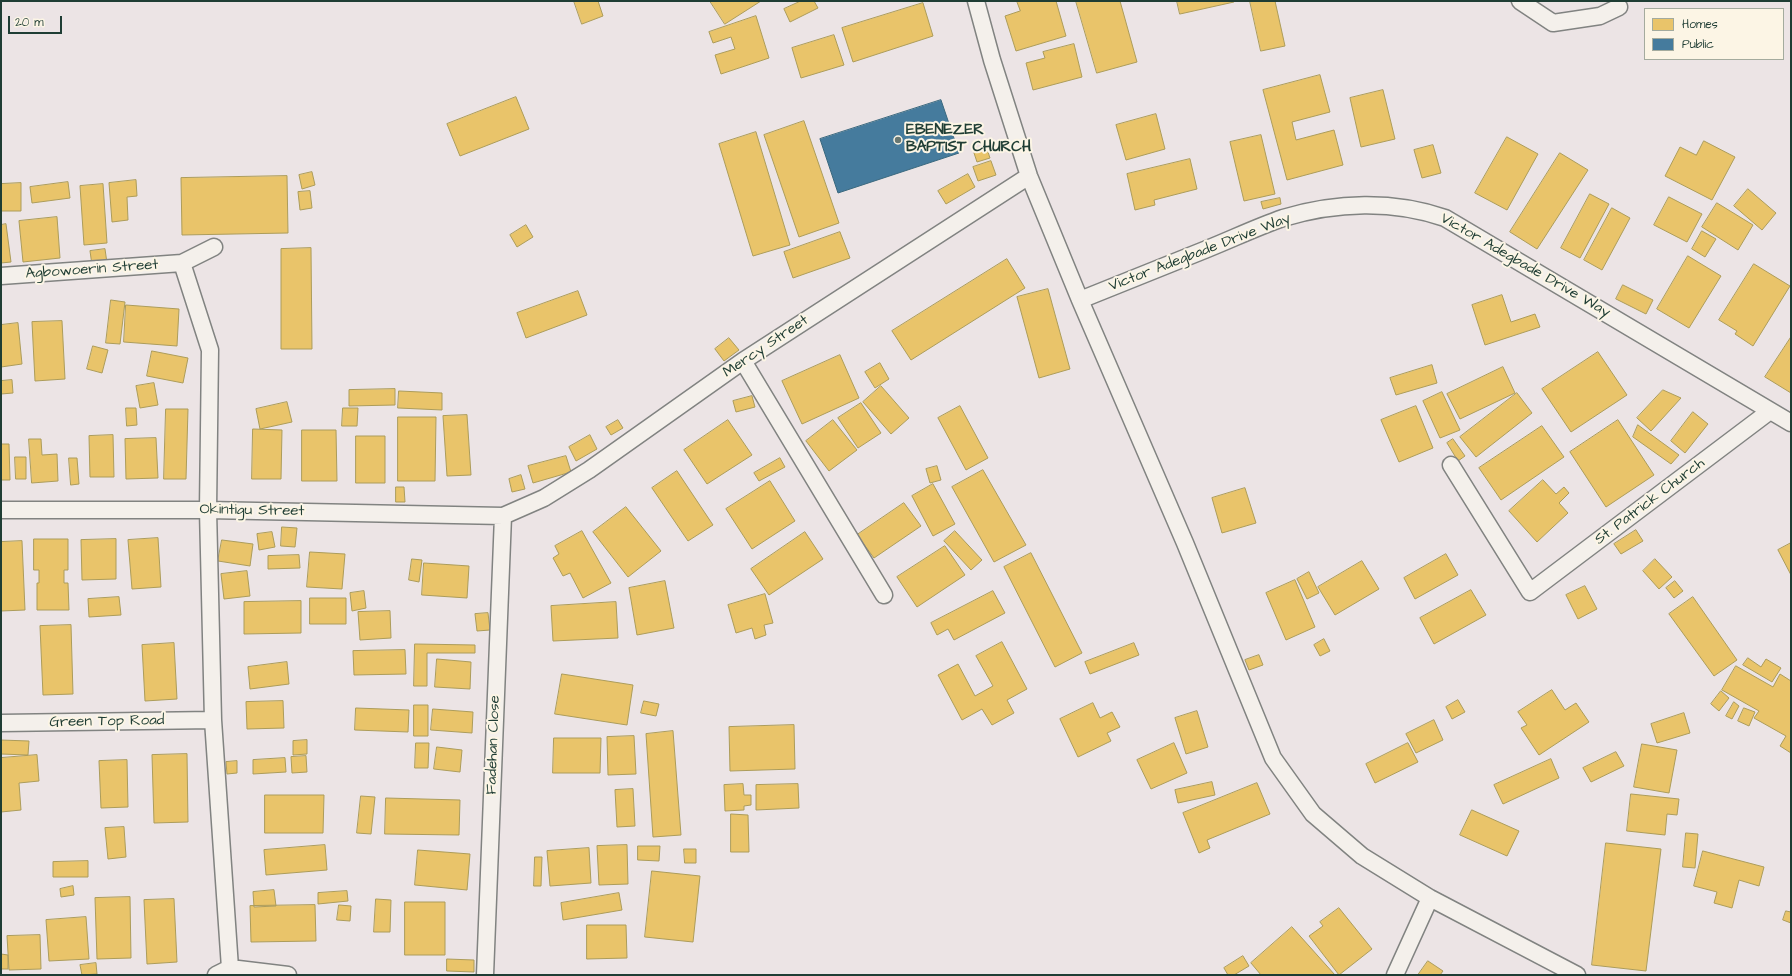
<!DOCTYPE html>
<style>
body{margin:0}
#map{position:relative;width:1792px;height:976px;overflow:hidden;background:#ece4e5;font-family:"Architects Daughter",sans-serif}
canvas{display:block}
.frame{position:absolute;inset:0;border:2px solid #1f3d34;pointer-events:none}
.legend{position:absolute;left:1644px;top:8px;width:140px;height:52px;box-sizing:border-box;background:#fcf5e5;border:1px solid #a4ab9e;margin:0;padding:5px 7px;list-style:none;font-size:12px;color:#1f3d34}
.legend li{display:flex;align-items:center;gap:8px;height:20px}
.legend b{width:20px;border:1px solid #a4ab9e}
.scale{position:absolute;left:8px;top:16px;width:54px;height:18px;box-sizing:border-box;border:2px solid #1f3d34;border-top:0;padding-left:5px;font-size:12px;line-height:14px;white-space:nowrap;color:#1f3d34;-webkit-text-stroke:3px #fcf5e5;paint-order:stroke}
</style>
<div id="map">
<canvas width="1792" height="976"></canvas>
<div class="frame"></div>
<ul class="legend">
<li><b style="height:11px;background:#e9c46a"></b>Homes</li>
<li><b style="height:11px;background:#457b9d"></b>Public</li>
</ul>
<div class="scale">20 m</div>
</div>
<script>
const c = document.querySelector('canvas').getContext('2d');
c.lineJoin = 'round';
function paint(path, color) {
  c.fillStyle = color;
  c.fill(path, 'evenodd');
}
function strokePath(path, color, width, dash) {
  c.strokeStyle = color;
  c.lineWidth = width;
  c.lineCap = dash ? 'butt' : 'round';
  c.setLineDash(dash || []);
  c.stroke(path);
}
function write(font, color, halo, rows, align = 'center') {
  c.font = font + ' "Architects Daughter",sans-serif';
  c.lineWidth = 4;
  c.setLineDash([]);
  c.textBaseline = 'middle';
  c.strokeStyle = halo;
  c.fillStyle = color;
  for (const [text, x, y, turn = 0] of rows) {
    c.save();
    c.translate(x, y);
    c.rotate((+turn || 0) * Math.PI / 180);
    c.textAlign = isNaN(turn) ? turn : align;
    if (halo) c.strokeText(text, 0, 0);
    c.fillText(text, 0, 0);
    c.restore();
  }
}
const homes = new Path2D(`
 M574,1h24l5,15 -21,8z
 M710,1h51l-36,23z
 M801,1h13l4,7 -28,14 -6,-13z
 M1017,1h39l10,35 -50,15 -11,-35 15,-5z
 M1076,1h44l17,61 -40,11z
 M1177,1h57v1l-54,12z
 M1250,1h25l10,45 -24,5z
 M923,3l10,33 -80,26 -11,-34z
 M756,16l13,42 -48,16 -6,-19 20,-6 -4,-12 -18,6 -4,-11z
 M834,35l10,30 -43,13 -9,-30z
 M1074,44l8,33 -49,13 -7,-27 19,-5 -2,-6z
 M1320,75l10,37 -38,10 4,18 38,-10 9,35 -56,15 -24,-90z
 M1383,90l12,49 -34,8 -11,-49z
 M516,97l13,32 -69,27 -13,-32z
 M1156,114l9,35 -39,11 -10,-35z
 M804,121l35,102 -40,14 -35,-102z
 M756,132l34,113 -37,11 -34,-112z
 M1261,135l14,59 -31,7 -14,-59z
 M1507,137l31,17 -31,56 -32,-17z
 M1704,141l31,16 -23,43 -47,-24 15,-29 16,8z
 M1433,145l8,28 -19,5 -8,-28z
 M987,149l3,9 -13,4 -3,-9z
 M1560,153l28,17 -51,79 -27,-17z
 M1190,159l7,30 -43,11 1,5 -20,5 -8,-36z
 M991,161l5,14 -18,6 -5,-14z
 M312,172l3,13 -13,4 -3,-14z
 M968,174l7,13 -29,17 -8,-13z
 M287,176l1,57 -106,2 -1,-57z
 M136,180l1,16 -10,1 1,23 -16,2 -3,-39z
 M68,182l2,16 -38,5 -2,-16z
 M21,183v28h-20v-27z
 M103,184l4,59 -23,2 -4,-59z
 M1748,189l28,24 -14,17 -28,-24z
 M310,191l2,17 -12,2 -2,-18z
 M1590,194l19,10 -29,54 -19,-10z
 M1669,197l33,17 -15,28 -33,-17z
 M1280,198l1,6 -18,5 -2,-7z
 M1717,203l36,22 -15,25 -36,-23z
 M1612,208l18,10 -28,52 -18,-10z
 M57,217l3,41 -37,4 -4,-41z
 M6,224l5,38 -10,1v-38z
 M526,225l7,12 -16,10 -7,-12z
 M1702,231l14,8 -11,18 -13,-8z
 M840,232l10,26 -57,20 -9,-26z
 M311,248l1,101h-31v-100z
 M105,249l2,14 -15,2 -2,-14z
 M1688,256l33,20 -32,52 -32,-19z
 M1007,259l18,29 -114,72 -19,-29z
 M1754,264l36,22 -37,60 -18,-12 2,-3 -18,-11z
 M1623,285l30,15 -7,14 -30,-15z
 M1048,289l22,80 -31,9 -22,-81z
 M578,291l9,24 -61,23 -9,-25z
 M1502,295l9,27 24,-8 5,13 -55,18 -13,-40z
 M111,300l14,2 -5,42 -14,-1z
 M126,305l53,4 -2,37 -53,-4z
 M62,321l3,58 -30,2 -3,-59z
 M18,323l4,41 -21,3v-42z
 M1791,337v56l-26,-16z
 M729,338l10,12 -15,11 -9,-12z
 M93,346l15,4 -6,23 -15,-4z
 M152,351l36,7 -5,25 -36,-7z
 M1598,352l29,43 -56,37 -29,-43z
 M840,355l19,43 -57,26 -20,-43z
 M880,363l9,16 -14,9 -10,-16z
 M1432,365l5,18 -41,12 -6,-17z
 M1503,367l12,26 -55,26 -13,-25z
 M12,380l1,13 -12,1v-13z
 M154,383l4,22 -18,3 -4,-22z
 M881,386l28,32 -18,16 -28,-32z
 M395,389v16l-46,1v-16z
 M1663,390l18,8 -30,33 -14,-13z
 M399,391l43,2v17l-44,-2z
 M1442,392l18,38 -20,8 -17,-37z
 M1517,393l15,20 -56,44 -16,-20z
 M752,396l3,11 -19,5 -3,-11z
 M287,402l5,20 -32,7 -4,-20z
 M861,403l20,30 -23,15 -20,-30z
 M960,406l28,52 -22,12 -28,-52z
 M1416,406l17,42 -34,14 -18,-42z
 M126,408h10l1,17 -10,1z
 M343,408h15l-1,18h-15z
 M166,409h22l-2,70h-22z
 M1693,412l15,12 -23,29 -14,-12z
 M467,415l4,60 -24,1 -4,-60z
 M398,417h38l-1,64h-37z
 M618,420l5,8 -12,7 -5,-8z
 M728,420l24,35 -45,29 -23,-34z
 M833,420l24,30 -28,21 -23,-30z
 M1618,420l36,55 -48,32 -36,-55z
 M1638,425l41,30 -8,9 -38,-27z
 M1542,426l22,31 -63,43 -22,-32z
 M253,429l29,1 -1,49h-29z
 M302,430h34l1,51h-35z
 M113,435l1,42h-24l-1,-41z
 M590,435l7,14 -21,12 -7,-14z
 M356,436h29v47h-29z
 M156,438l2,40 -32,1 -1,-40z
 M29,439h12l1,16 15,-1 1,27 -26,2z
 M1453,439l12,17 -7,5 -11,-18z
 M1,444h8l1,36h-9z
 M566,456l5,16 -38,11 -5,-17z
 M15,457h11v22h-10z
 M69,458h8l2,26 -8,1z
 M780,458l5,9 -26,14 -5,-8z
 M937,466l4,14 -11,3 -4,-14z
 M983,470l43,75 -32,17 -42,-75z
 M677,471l36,54 -25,16 -36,-53z
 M521,475l4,14 -13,3 -3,-13z
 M1543,480l13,14 8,-7 5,6 -10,10 9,10 -31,29 -28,-31z
 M770,481l25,40 -43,28 -26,-40z
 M933,484l22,40 -22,12 -21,-40z
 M396,487h8l1,15h-9z
 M1245,488l11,35 -34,10 -10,-35z
 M904,503l17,23 -47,32 -17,-23z
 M626,507l35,44 -33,26 -35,-45z
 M282,527l15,1 -2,19 -14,-1z
 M1636,530l7,11 -22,13 -7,-10z
 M582,531l29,52 -28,15 -13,-25 -7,3 -10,-18 6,-4 -4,-8z
 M955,531l27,29 -11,10 -27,-29z
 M272,532l3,15 -16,3 -2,-16z
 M805,532l18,27 -54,36 -18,-26z
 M158,538l3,49 -29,2 -4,-49z
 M34,539h34v31h-4v13h4l1,27h-32v-27h2v-13h-5z
 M116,539v40l-34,1 -1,-40z
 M222,540l31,4 -3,22 -32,-5z
 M22,541l3,69 -24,1v-69z
 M1791,543v32l-13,-25z
 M945,546l20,29 -48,32 -20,-30z
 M310,552l35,2 -3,35 -35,-2z
 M1031,553l51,100 -27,14 -51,-100z
 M1446,554l12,21 -43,24 -11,-21z
 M299,555l1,13 -32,1v-13z
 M412,559l10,1 -3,22 -10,-2z
 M1655,559l17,18 -13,12 -16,-18z
 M1362,561l17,28 -44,26 -17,-28z
 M424,563l45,3 -2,32 -45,-3z
 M247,571l3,25 -26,3 -3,-25z
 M1309,572l10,21 -12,6 -10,-20z
 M1295,580l20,47 -29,13 -20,-47z
 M665,581l9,47 -37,7 -8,-47z
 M1675,581l8,10 -9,7 -8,-10z
 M1585,586l12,23 -19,10 -12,-24z
 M1471,590l15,25 -52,29 -14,-26z
 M364,591l2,17 -14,3 -2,-18z
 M993,591l12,22 -51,27 -6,-11 -11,6 -6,-12z
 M765,594l8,29 -9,2 2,10 -11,4 -3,-11 -16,5 -8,-28z
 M119,597l2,18 -32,2 -1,-18z
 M1693,597l44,63 -23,16 -45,-62z
 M310,598h36v26h-36z
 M301,601v32l-57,1v-32z
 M616,602l2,36 -65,3 -2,-35z
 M390,611l1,27 -31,2 -2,-28z
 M488,613l2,17 -13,1 -2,-17z
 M71,625l2,69 -30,1 -3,-69z
 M1324,639l6,12 -10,5 -6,-11z
 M1002,642l25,47 -20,11 7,13 -22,12 -10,-16 -20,11 -24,-45 20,-11 17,32 18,-10 -17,-30z
 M174,643l3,56 -32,2 -3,-56z
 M1134,643l5,12 -49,19 -5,-12z
 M415,644l60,1v8h-48v33h-13z
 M405,650l1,24 -52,1 -1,-24z
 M1259,655l4,10 -14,5 -4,-10z
 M1748,658l13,9 5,-8 15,9 -9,14 -29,-17z
 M437,659l34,3 -1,27 -35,-2z
 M287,662l2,22 -39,5 -2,-22z
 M1736,666l37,21 7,-13 11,7v72l-11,-7 6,-10 -32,-18 5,-7 -37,-21z
 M562,674l71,11 -6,40 -72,-11z
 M1552,690l13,20 11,-7 13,19 -50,33 -18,-27 6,-3 -9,-13z
 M1721,691l8,7 -10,13 -8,-7z
 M1458,700l7,12 -13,7 -6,-12z
 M283,701l1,27 -37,1 -1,-27z
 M644,701l15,3 -3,12 -15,-3z
 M1734,702l5,4 -7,13 -6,-3z
 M1093,703l7,15 12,-6 8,15 -13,6 4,8 -33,16 -18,-38z
 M414,705h14v31h-14z
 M356,708l53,2 -1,22 -53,-2z
 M1744,708l11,4 -6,14 -11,-5z
 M433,709l40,3 -1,21 -41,-3z
 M1197,711l11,36 -22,7 -11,-36z
 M1684,713l6,20 -33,10 -6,-19z
 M1434,720l9,20 -27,13 -10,-19z
 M794,725l1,44 -65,2 -1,-44z
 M673,731l8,104 -28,2 -7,-103z
 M634,736l2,38 -28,1 -1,-38z
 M554,738h47l-1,35h-47z
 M1,740l28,1 -1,14 -27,-1z
 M307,740v14l-14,1v-14z
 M416,743h13l-1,25h-13z
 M1174,743l13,30 -36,16 -14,-29z
 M1408,743l10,19 -43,21 -9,-19z
 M1642,744l35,6 -8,43 -35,-6z
 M437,747l25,3 -2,22 -26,-3z
 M1616,752l8,14 -33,16 -8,-14z
 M187,754l1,68 -34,1 -2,-68z
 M37,755l2,26 -20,2 2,27 -20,2v-54z
 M306,756l1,16 -15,1 -1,-16z
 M285,758l1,14 -33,2v-14z
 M1551,759l8,19 -56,26 -9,-19z
 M127,760l1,47 -27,1 -2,-47z
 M237,761v12l-10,1 -1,-12z
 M1212,782l3,13 -37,8 -3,-13z
 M1257,783l13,31 -63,26 3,8 -11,5 -16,-40z
 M743,784l1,11h7v10l-7,1v4l-19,1 -1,-26z
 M798,784l1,24 -43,2v-25z
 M633,789l2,37 -18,1 -2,-37z
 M1631,794l48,5 -2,16 -10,-1 -2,21 -38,-4z
 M265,795h59l-1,38h-58z
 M361,796l14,1 -4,37 -14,-1z
 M386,798l74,2 -1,35 -74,-1z
 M1472,810l47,21 -12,25 -47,-21z
 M731,814l17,1 1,37h-18z
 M124,827l2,30 -18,2 -3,-31z
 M1686,833l12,1 -3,34 -12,-1z
 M1606,843l55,6 -15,122 -54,-6z
 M325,845l2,25 -61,5 -2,-25z
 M627,845l1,39 -29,1 -2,-39z
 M638,846h22l-1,15 -21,-1z
 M589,848l2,35 -41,3 -3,-35z
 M684,849h12v14h-11z
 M418,850l52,4 -3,36 -52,-5z
 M1703,851l61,16 -5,19 -20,-6 -7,28 -18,-5 3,-11 -23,-6z
 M535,857h7l-1,29h-7z
 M88,861v16h-35v-15z
 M652,871l48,5 -7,66 -48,-5z
 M73,886l1,9 -13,2 -1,-8z
 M274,890l2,16 -22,1 -1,-15z
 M347,891l1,10 -30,3v-11z
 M619,893l3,17 -59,10 -2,-17z
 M130,897l1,61 -34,1 -2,-61z
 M174,899l3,63 -30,2 -3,-64z
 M376,899l15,1 -1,32h-16z
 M405,902h40v53h-40z
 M315,905l1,36 -65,1 -1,-36z
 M339,905l12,1 -1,15 -13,-1z
 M1339,908l33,41 -33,26 -30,-39 14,-10 -3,-4z
 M1786,911l5,1v11l-8,-3z
 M86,917l3,42 -40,2 -3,-41z
 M587,925h39l1,33 -40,1z
 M1292,927l43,48h-74l-10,-12z
 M40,935l1,34 -32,1 -2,-34z
 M1,954l7,1v14h-7z
 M1243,956l6,10 -15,9h-6l-4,-7z
 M447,959l27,1v12l-27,-1z
 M1428,961l15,10 -3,4h-22z
 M96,963l1,11 -15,1 -2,-10z`);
const public = new Path2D(`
 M941,100l18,53 -121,40 -18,-54z`);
const street = new Path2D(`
 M976,1l16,59 37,116 51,124 105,243 88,215 40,56 49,42 68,42 147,77
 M1520,1l33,22 47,-7 19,-9
 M182,263l28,87 -2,160 5,210 17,248
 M1,276l181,-13 32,-16
 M1080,300c42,-17 85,-34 127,-51 25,-10 50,-22 76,-31 53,-16 110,-18 162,0l346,205
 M743,361l141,234
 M1451,465l79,127 240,-181
 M1,510h207l295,6 41,-18 45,-28 154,-109 286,-185
 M1,723l212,-3
 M216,975l14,-7 58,7
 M485,975l18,-459
 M1395,975l35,-77`);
const markers = [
 [898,140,4,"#677772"]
];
const poiNames = [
 ["EBENEZER",906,131],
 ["BAPTIST CHURCH",906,148]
];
const streetNames = [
 ["Victor Adegbade Drive Way",1200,253,-21],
 ["Victor Adegbade Drive Way",1525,266,30],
 ["Agbowoerin Street",92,270,-4],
 ["Mercy Street",766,347,-34],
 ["St. Patrick Church",1650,502,-37],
 ["Okintigu Street",252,511,1],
 ["Green Top Road",107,722,-1],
 ["Fadehan Close",494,745,-88]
];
paint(homes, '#e9c46a');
strokePath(homes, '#ac9c5a', 1);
paint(public, '#457b9d');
strokePath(public, '#3a687e', 1);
strokePath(street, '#818381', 19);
strokePath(street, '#f4f0eb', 16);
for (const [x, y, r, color] of markers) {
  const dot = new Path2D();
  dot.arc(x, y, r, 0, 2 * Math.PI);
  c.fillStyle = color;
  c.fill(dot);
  strokePath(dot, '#fcf5e5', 1.5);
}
write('bold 15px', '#1f3d34', '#fcf5e5', poiNames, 'left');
write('15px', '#1f3d34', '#fcf5e5', streetNames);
</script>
